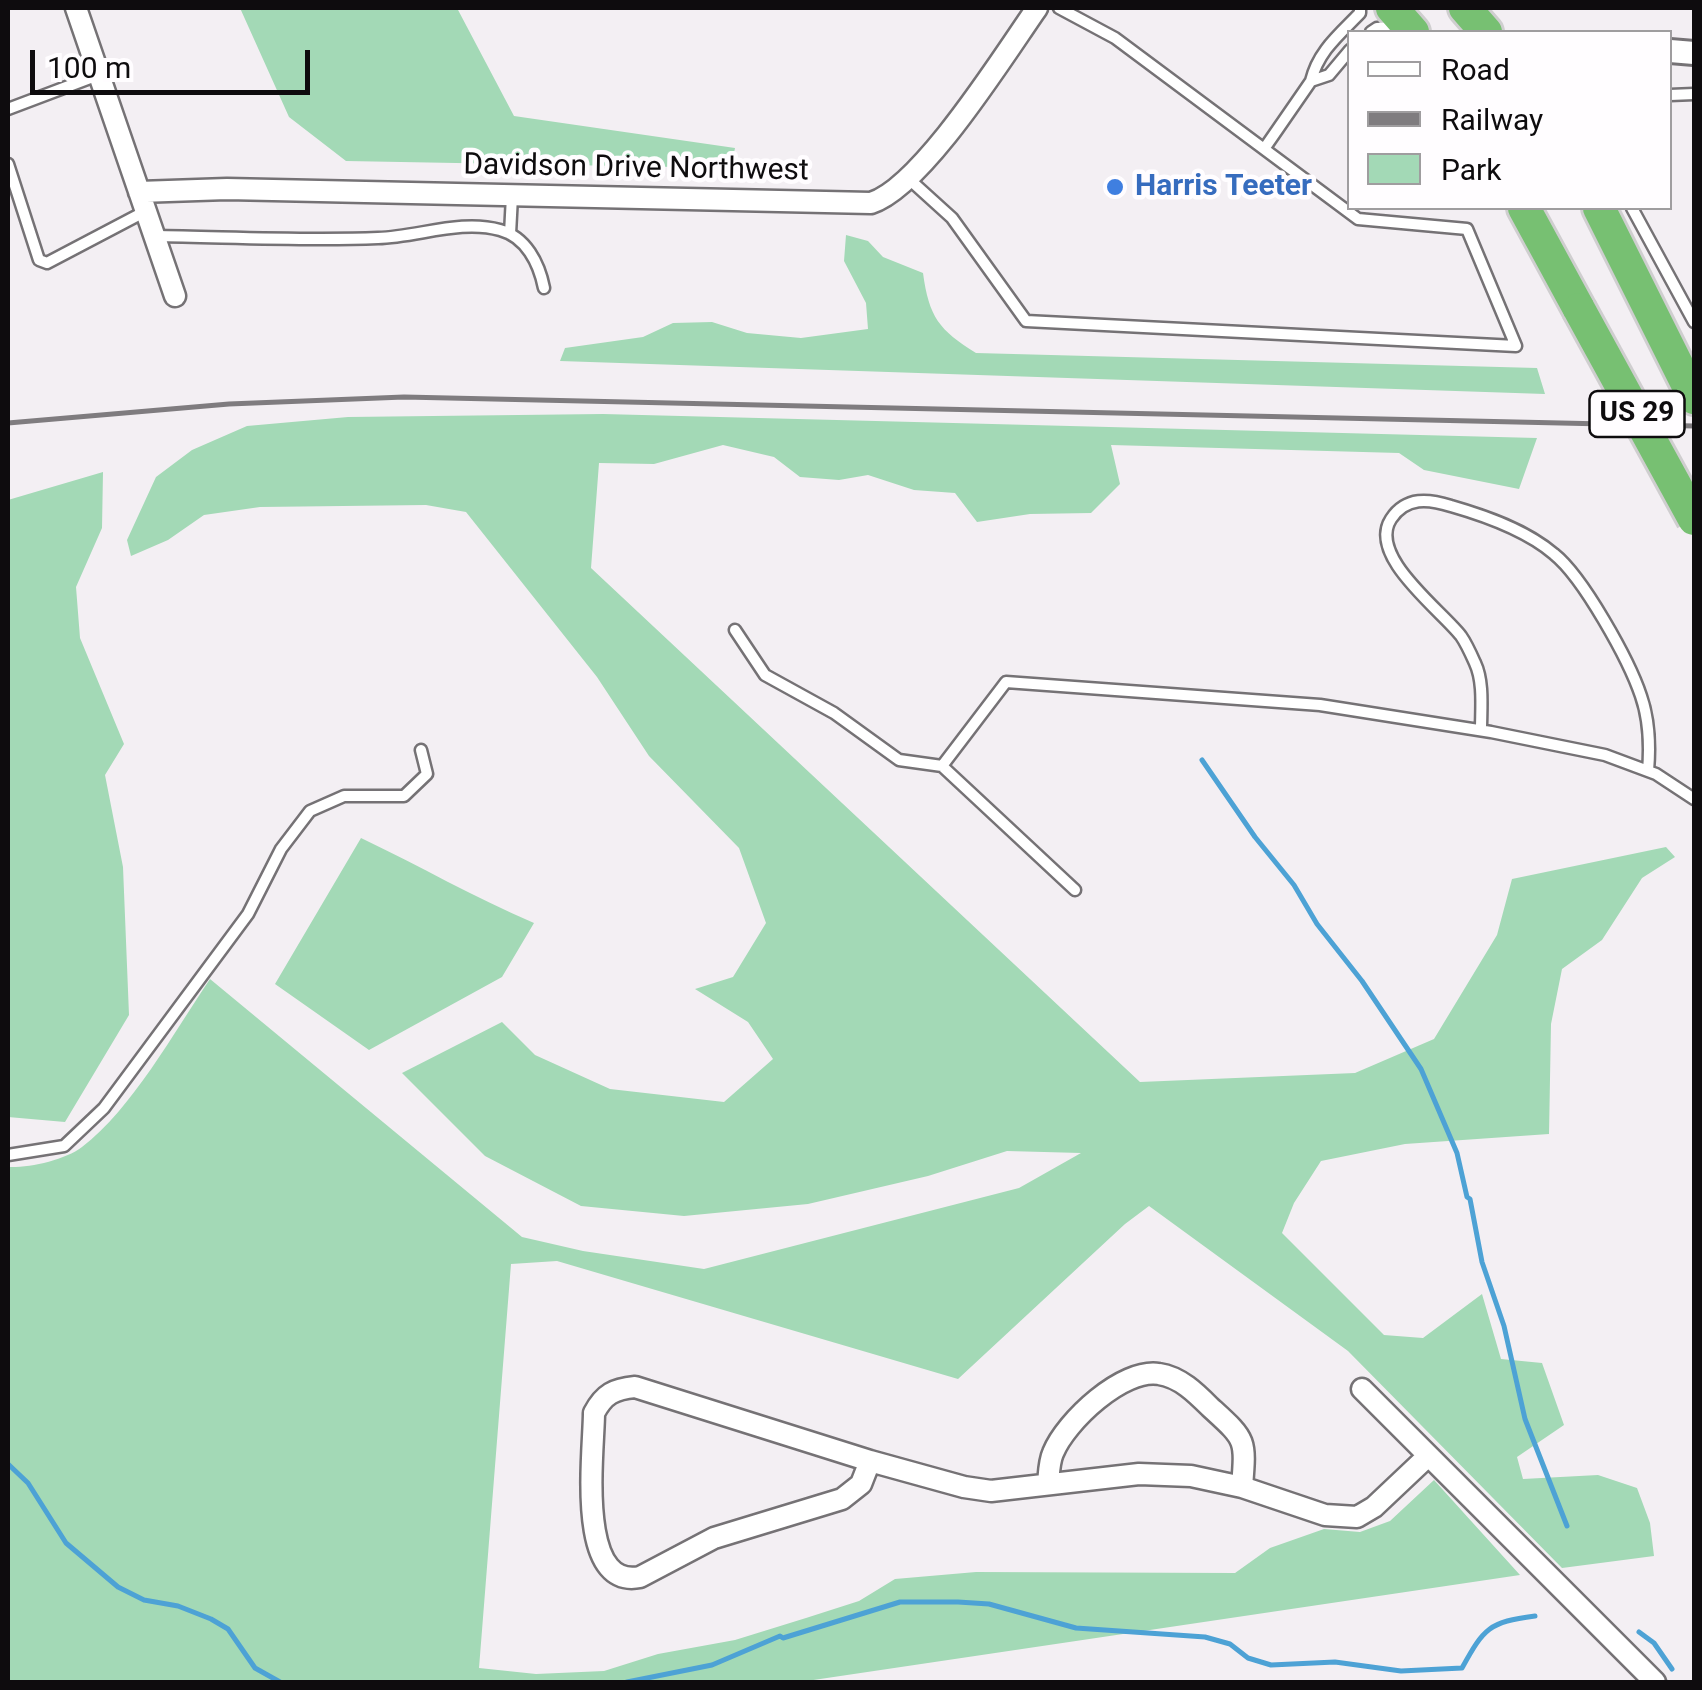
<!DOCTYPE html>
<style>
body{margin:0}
#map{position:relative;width:1702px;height:1690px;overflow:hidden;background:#f3eff3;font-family:Roboto,sans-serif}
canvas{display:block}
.frame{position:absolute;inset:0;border:10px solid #0e0c0e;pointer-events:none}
.legend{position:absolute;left:1347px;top:30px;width:325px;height:180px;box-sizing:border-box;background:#fffdff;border:2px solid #9f9d9f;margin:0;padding:12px 18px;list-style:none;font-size:30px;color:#0e0c0e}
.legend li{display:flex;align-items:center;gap:20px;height:50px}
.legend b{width:50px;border:2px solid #9f9d9f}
.scale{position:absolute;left:30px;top:50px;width:280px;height:45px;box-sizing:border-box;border:5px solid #0e0c0e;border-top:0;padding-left:12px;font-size:30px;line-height:35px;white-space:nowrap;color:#0e0c0e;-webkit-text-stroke:8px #fffdff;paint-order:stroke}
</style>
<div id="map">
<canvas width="1702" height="1690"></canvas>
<div class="frame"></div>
<ul class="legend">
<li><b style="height:12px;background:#fff"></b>Road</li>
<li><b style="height:12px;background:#7f7c7f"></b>Railway</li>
<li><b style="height:28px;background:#a3d9b6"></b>Park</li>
</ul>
<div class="scale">100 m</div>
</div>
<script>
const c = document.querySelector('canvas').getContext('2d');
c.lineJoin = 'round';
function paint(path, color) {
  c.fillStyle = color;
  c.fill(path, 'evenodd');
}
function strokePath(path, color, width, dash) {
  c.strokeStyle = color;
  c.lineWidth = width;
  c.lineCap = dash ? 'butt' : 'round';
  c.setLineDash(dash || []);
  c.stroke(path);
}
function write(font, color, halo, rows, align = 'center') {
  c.font = font + ' Roboto,sans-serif';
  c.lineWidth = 9;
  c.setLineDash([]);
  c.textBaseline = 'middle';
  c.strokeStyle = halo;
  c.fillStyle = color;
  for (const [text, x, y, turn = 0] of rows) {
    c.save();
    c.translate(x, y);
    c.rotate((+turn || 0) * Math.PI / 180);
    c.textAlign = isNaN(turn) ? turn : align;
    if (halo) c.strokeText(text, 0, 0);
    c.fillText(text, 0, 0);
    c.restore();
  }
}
const green = new Path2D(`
 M240,8h217l57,108 221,32 -4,20 -385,-7 -57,-44z
 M846,235l22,6 15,16 40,16c6,44 16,57 53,80l561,15 8,26 -985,-33 5,-13 78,-11 30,-14 39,-1 35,11 54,5 67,-9 -2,-26 -22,-42z
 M603,414l934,24 -18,51 -95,-19 -25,-17 -288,-8 9,39 -29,29 -61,1 -53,8 -22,-29 -41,-3 -46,-15 -29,5 -39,-3 -26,-20 -51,-12 -69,19 -55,-1 -8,105 549,514 215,-9 79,-34 63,-104 15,-56 154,-32 9,10 -33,21 -40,62 -40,29 -11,55 -2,110 -144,10 -84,17 -27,42 -12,30 102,102 39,3 59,-44 19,65 41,4 22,62 -47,32 6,22 75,-4 39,13 13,35 4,33 -92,12 -214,-217 -199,-145 -24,18 -167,155 -401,-118 -46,3 -32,404 57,6 68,-3 54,-17 77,-14 71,-22 53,-17 36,-22 81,-7 259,1 35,-25 54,-19 36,3 30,-11 44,-41 86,95 -720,107h-792v-515c21,1 57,-7 74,-20 50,-38 92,-115 128,-168l312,258 61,14 121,18 315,-81 62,-35 -74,-2 -79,25 -120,28 -124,12 -103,-10 -96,-50 -83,-83 100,-51 33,33 75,34 114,13 49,-43 -25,-37 -53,-33 38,-12 33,-54 -27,-75 -90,-92 -52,-79 -131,-165 -40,-7 -166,2 -56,8 -36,25 -37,16 -4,-16 29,-63 36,-27 55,-24 101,-9z
 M103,472l-1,56 -26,59 4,51 44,106 -19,31 18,92 6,148 -64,107 -57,-5v-617z
 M361,838c59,28 114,60 173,85l-32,54 -133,73 -94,-66z`);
const stream = new Path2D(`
 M1202,760l53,77 39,48 23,39 45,57 59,88 36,84 10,44 3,2 12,63 22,64 21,93 42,107
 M8,1464l20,19 38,60 52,44 26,13 34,6 33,13 17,10 27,39 25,14
 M1639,1632l15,11 18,26
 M627,1682l85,-17 68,-29 3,2 117,-36h58l31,2 87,24 129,9 25,7 18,14 23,7 64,-3 66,9 61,-3c22,-40 27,-46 73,-52`);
const service = new Path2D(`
 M1371,32l6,-4 21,-1
 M1350,50l-21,25 -18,6c7,-30 29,-47 49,-68v-5
 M1670,95l24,-1
 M8,109l90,-34
 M1264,149l47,-68
 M8,164l31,96 8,3 99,-52
 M909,179l43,39 74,103 490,25 -49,-117 -109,-10 -243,-181 -56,-30
 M1632,208l62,114
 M510,234l2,-38
 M155,236c74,1 149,5 223,2 40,-1 83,-19 122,-8 26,7 39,33 44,58
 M735,630l30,45 69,38 65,47 43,6 64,-84 314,23 171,27 114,23 51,19 38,25
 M1481,730c0,-21 3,-48 -6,-67 -4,-9 -9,-20 -14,-27 -20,-26 -94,-80 -70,-117 15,-23 38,-20 60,-13 35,10 75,24 103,48 29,23 75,106 87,142 8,23 9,52 7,75
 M942,766l133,124
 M8,1155l56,-9 40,-38 144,-194 33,-65 29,-38 34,-15h60l23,-22 -6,-24`);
const minor = new Path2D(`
 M76,8l99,288
 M139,192l88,-3 644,14c51,-16 133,-148 166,-195
 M1362,1389l293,293
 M870,1461l-9,23 -19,15 -128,39 -74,39c-65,13 -46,-127 -46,-164 10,-19 20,-24 41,-26l235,74 94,26 27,4 148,-17 52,2 51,11 83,28 32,2 17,-10 54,-51
 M1048,1484c1,-10 1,-22 5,-31 13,-32 70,-85 106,-79 21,3 37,19 51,33 36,33 36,31 32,80`);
const tertiary = new Path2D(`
 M1670,51l24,2`);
const trunk = new Path2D(`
 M1392,8l21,24
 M1465,8l21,24
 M1524,208l55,101
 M1599,208l95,190`);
const rail = new Path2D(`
 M8,423l221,-19 175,-7 1290,29`);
const trunkBridge = new Path2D(`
 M1579,309l115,210`);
const markers = [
 [1115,187,10,"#3f7fe0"]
];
const shields = [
 [1637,414,95]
];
const shieldNames = [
 ["US 29",1637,414]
];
const streetNames = [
 ["Davidson Drive Northwest",636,169,1]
];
const shopNames = [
 ["Harris Teeter",1135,187]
];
paint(green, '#a3d9b6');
strokePath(stream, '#4da2d5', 5);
strokePath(service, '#757275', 15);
strokePath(minor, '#757275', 25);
strokePath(tertiary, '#757275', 28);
strokePath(trunk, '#cfcecf', 38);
strokePath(service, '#fff', 10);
strokePath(minor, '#fff', 20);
strokePath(tertiary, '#fff', 22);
strokePath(trunk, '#77c072', 32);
strokePath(rail, '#7f7c7f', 5);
strokePath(trunkBridge, '#cfcecf', 38, []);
strokePath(trunkBridge, '#77c072', 32);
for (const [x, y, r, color] of markers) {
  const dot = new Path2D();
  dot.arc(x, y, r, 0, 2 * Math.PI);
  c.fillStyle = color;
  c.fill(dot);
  strokePath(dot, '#fffdff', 4);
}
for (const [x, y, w] of shields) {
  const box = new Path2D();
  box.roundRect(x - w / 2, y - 23, w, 46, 8);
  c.fillStyle = '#fffdff';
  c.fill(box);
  strokePath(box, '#0e0c0e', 2.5);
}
write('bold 28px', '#0e0c0e', null, shieldNames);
write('30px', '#0e0c0e', '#fffdff', streetNames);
write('bold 30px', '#366cbe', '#fffdff', shopNames, 'left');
</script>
